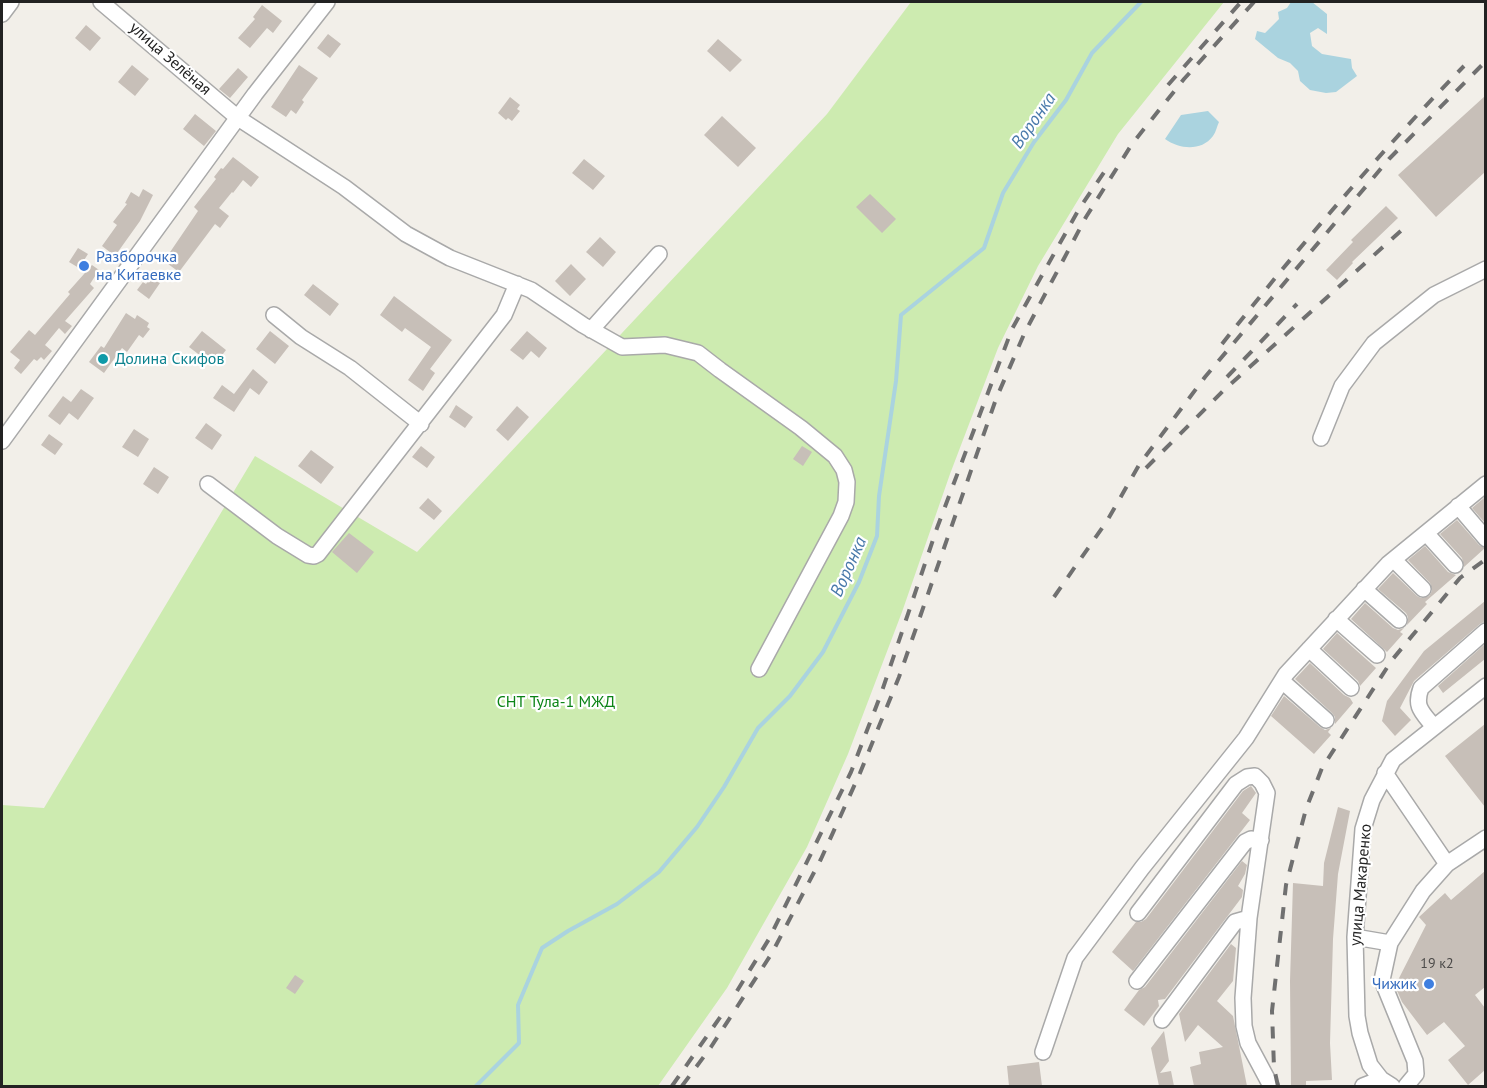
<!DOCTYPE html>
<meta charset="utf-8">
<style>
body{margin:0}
#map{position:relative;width:1487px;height:1088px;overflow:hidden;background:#f2efe9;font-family:"PT Sans",sans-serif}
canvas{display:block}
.frame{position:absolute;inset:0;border:3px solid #222;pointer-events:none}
</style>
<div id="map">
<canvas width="1487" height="1088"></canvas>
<div class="frame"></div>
</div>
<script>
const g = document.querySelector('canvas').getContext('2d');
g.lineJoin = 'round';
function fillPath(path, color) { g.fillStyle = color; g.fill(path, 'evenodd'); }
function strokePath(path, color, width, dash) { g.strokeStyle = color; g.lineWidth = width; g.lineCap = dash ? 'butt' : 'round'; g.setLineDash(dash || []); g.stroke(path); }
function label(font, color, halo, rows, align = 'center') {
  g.font = font + ' "PT Sans",sans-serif'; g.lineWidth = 4.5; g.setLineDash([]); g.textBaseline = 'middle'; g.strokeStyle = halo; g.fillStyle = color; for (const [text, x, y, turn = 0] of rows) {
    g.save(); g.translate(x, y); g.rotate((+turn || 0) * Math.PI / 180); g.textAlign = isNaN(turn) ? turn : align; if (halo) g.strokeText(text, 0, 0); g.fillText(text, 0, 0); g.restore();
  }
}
fillPath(new Path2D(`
 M 911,2 L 1224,2 L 1118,134 L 1038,266 L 998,348 L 950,474 L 902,612 L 848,754 L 807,847 L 727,988 L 658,1086 L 2,1086 L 2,805 L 44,808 L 255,456 L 417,552 L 827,114 Z`), '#cdebb0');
fillPath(new Path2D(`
 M 1291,2 L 1312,2 L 1327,14 L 1327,34 L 1318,28 L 1310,33 L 1312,46 L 1322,54 L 1351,59 L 1352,68 L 1357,76 L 1336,92 L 1326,93 L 1310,90 L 1300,81 L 1298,71 L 1290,63 L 1278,58 L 1255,39 L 1257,31 L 1265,33 L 1279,19 L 1278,12 L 1287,8 Z
 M 1208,111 L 1219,122 C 1217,126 1216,132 1213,136 C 1201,152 1179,149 1165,139 L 1181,115 Z`), '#aad3df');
strokePath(new Path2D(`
 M 476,1086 L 519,1043 L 518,1005 L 542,948 L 568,931 L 617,904 L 659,872 L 697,827 L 724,787 L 758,728 L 790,696 L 823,652 L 859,582 L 877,536 L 879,496 L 896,381 L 901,315 L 984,248 L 1003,193 L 1034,142 L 1066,100 L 1092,53 L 1141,2`), '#aad3df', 4);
fillPath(new Path2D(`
 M 262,5 L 282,21 L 273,33 L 267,28 L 250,48 L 238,38 L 255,19 L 253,17 Z
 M 86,25 L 101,38 L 90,51 L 75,38 Z
 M 328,34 L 341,44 L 330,58 L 317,48 Z
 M 718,39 L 742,60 L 730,72 L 707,51 Z
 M 132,65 L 149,79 L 135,96 L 118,82 Z
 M 299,65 L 318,78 L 302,100 L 304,102 L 296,114 L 291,110 L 286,117 L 271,107 Z
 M 238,68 L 248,77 L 230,98 L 219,89 Z
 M 1485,96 L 1485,172 L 1436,217 L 1398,175 Z
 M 510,97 L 520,105 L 517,109 L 520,111 L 512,121 L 508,118 L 506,120 L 498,113 Z
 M 195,114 L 216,131 L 204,146 L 183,129 Z
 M 722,116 L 756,148 L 738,167 L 704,135 Z
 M 233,157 L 259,177 L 251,187 L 243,180 L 233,193 L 232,192 L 219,208 L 229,216 L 220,228 L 215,224 L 179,272 L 164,261 L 198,211 L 194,207 L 216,179 L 214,177 L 221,168 L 223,169 Z
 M 584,159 L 605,176 L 593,190 L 572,173 Z
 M 143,189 L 153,195 L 140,221 L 115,256 L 102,246 L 117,225 L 113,222 L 127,204 L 125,203 L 131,192 L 139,197 Z
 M 870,194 L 896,219 L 882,233 L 856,207 Z
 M 1386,206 L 1398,218 L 1352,262 L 1353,263 L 1337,280 L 1326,270 L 1353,242 L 1351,240 Z
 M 600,237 L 616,252 L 603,267 L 586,252 Z
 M 78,248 L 88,254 L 79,268 L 69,262 Z
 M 571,264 L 586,279 L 570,296 L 555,281 Z
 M 92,265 L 99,270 L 90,284 L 94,288 L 65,321 L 72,326 L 65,334 L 59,328 L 45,345 L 52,351 L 44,360 L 41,357 L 37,361 L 34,359 L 21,374 L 14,368 L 20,360 L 10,352 L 29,330 L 35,335 L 70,294 L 68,292 Z
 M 151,277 L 160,283 L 149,299 L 137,290 L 143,282 L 146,284 Z
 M 313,284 L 339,304 L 330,316 L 304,295 Z
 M 394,296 L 452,340 L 430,369 L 435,373 L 423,391 L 408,380 L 431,347 L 405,328 L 402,332 L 380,315 Z
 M 126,313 L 135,319 L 137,315 L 149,323 L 147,327 L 150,329 L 143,338 L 139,335 L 127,352 L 122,348 L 104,373 L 89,362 L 101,346 L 104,348 Z
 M 202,331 L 226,350 L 214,366 L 189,347 Z
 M 270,331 L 289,346 L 275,364 L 256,349 Z
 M 527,331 L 547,348 L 539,358 L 531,351 L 523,360 L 510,350 Z
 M 253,369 L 268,382 L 259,395 L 250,388 L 234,412 L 213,398 L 222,385 L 234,394 Z
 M 81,389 L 94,398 L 78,420 L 69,413 L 60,425 L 48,416 L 63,396 L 71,402 Z
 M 456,405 L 473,417 L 465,428 L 449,417 Z
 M 517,406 L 529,417 L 508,441 L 496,430 Z
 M 206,423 L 222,435 L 212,450 L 195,438 Z
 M 134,429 L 149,439 L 138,457 L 122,447 Z
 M 49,434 L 63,444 L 55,455 L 41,445 Z
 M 421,446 L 435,457 L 427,468 L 412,457 Z
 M 802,446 L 812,452 L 803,466 L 793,459 Z
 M 311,450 L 334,467 L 321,484 L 298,466 Z
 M 154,467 L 169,477 L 158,494 L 143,484 Z
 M 1485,497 L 1485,523 L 1472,508 Z
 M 428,498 L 442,511 L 434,520 L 419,508 Z
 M 1457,520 L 1479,545 L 1485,548 L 1464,567 L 1462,558 L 1440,534 Z
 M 349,533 L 374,552 L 357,573 L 332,552 Z
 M 1425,546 L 1448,572 L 1456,575 L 1425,602 L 1427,604 L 1407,625 L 1408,617 L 1406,613 L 1378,589 L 1393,573 L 1417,596 L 1421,598 L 1429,596 L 1432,591 L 1430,583 L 1408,560 Z
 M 1485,601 L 1485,621 L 1480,624 L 1414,681 L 1400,708 L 1411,720 L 1395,736 L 1382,721 L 1387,701 L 1424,651 Z
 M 1365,603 L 1393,628 L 1398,630 L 1404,628 L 1400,632 L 1403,634 L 1387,652 L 1351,619 Z
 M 1337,633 L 1376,668 L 1360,686 L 1358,681 L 1323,649 Z
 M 1485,644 L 1485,659 L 1443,693 L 1438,686 Z
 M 1310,663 L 1344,695 L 1350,698 L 1353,703 L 1335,724 L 1335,717 L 1332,713 L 1295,679 Z
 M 1284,696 L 1320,727 L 1325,730 L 1331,728 L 1328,732 L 1331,735 L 1314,754 L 1271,716 Z
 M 1485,724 L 1485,807 L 1445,756 Z
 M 1251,786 L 1256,793 L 1242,813 L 1250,820 L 1133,971 L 1112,952 L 1136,922 L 1141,922 L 1146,919 L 1243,791 Z
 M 1338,807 L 1350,811 L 1338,874 L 1333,939 L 1330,1043 L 1332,1080 L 1306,1081 L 1306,1086 L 1291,1086 L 1290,981 L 1293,883 L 1323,886 L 1324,863 Z
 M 1242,861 L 1247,865 L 1245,874 L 1238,886 L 1243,890 L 1242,897 L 1165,999 L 1158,1000 L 1159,1006 L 1144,1026 L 1124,1010 L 1139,990 L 1145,987 Z
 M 1485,871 L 1485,987 L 1475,995 L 1485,1008 L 1485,1070 L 1468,1085 L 1448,1060 L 1465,1046 L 1444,1022 L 1427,1035 L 1402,1002 L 1395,986 L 1426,925 L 1419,917 L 1445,893 L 1451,900 Z
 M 1231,944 L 1236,948 L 1233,981 L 1217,1001 L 1233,1016 L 1247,1086 L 1194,1086 L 1190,1067 L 1201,1064 L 1199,1052 L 1223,1047 L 1198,1025 L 1185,1042 L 1179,1014 Z
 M 295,975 L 304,981 L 295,994 L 286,988 Z
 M 1164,1031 L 1169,1061 L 1160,1073 L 1171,1071 L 1174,1086 L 1159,1086 L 1151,1048 Z
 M 1039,1062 L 1042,1086 L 1009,1086 L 1007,1066 Z`), '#c7bfb8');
const minor = new Path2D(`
 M 101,2 L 238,118 L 344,187 L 406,234 L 450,258 L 531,290 L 583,325 L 622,347 L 665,345 L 698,353 L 720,370 L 801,428 L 835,456 L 844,470 L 847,482 L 846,502 L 841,516 L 759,669
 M 2,14 L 11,2
 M 274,315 L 301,337 L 350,368 L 421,424
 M 591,330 L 659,254
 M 1321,438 L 1342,386 L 1374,343 L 1434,295 L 1486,269
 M 2,441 L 255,94 L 327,2
 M 208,484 L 277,536 L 308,555 L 314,556 L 318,554 L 504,315 L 517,284
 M 1458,506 L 1486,539
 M 1426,533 L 1455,565
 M 1394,560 L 1423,589
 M 1364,589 L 1399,620
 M 1336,619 L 1377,655
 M 1309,649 L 1351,688
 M 1282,681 L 1326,720
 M 1434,727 C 1422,712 1414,707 1421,688 L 1486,631
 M 1385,773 L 1447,864 L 1423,891 L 1390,943 L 1382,980 L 1415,1061 L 1416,1074 L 1406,1086
 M 1447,864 L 1486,838
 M 1138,913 L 1236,784 L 1247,777 L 1255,776 L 1262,783 L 1267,793 L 1249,918 L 1243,998 L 1244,1026 L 1248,1043 L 1271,1086
 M 1355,937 L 1390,943
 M 1137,981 L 1245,842 L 1251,839 L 1261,840
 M 1162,1020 L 1235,922 L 1249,918
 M 1043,1052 L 1075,958 L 1142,868 L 1246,738 L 1286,674 L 1388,564 L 1486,484
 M 1363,1086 L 1381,1079
 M 1392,1086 L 1381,1079 L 1370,1065 L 1360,1033 L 1357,1016 L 1355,937 L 1363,829 L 1372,800 L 1393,760 L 1486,686`);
strokePath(minor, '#a9a9a9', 18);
strokePath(minor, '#fff', 15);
strokePath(new Path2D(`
 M 1168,85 L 1241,2
 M 1222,344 C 1298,248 1378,154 1464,66
 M 1227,377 L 1297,304
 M 1146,468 L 1223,391 L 1403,229
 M 1054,597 L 1107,521 L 1139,465 L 1205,377 L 1389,159 L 1486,61
 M 737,991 L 769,939 L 851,772 L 881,694 L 937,528 L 1012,329 L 1079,209 L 1109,165
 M 672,1086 L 721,1016
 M 682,1086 L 711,1047 L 772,953 L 821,859 L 860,773 L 899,677 L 996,399 L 1025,332 L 1086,217 L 1132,144 L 1184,79 L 1254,2
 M 1278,1086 L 1274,1068 L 1272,1011 L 1286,885 L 1306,809 L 1322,768 L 1392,660 L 1460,578 L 1486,559`), '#707070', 4, [12, 12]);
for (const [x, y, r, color] of [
 [84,266,6,"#3f7fe0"],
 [103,359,6,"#0f9aa8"],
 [1429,984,6,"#3f7fe0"]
]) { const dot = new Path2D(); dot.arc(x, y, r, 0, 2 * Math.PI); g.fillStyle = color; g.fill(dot); strokePath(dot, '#fff', 2); }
label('14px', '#4b4948', null, [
 ["19 к2",1437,964]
]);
label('16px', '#222', '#fff', [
 ["улица Зелёная",170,59,41],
 ["улица Макаренко",1361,885,-85]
]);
label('16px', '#366cbe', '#fff', [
 ["Разборочка",96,257],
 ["на Китаевке",96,275],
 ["Чижик",1417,984,"right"]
], 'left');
label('16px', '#0d838f', '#fff', [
 ["Долина Скифов",115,359]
], 'left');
label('16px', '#0c8416', '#fff', [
 ["СНТ Тула-1 МЖД",556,702]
]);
label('italic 18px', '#4a7aab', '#fff', [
 ["Воронка",1034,121,-55],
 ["Воронка",849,567,-66]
]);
</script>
